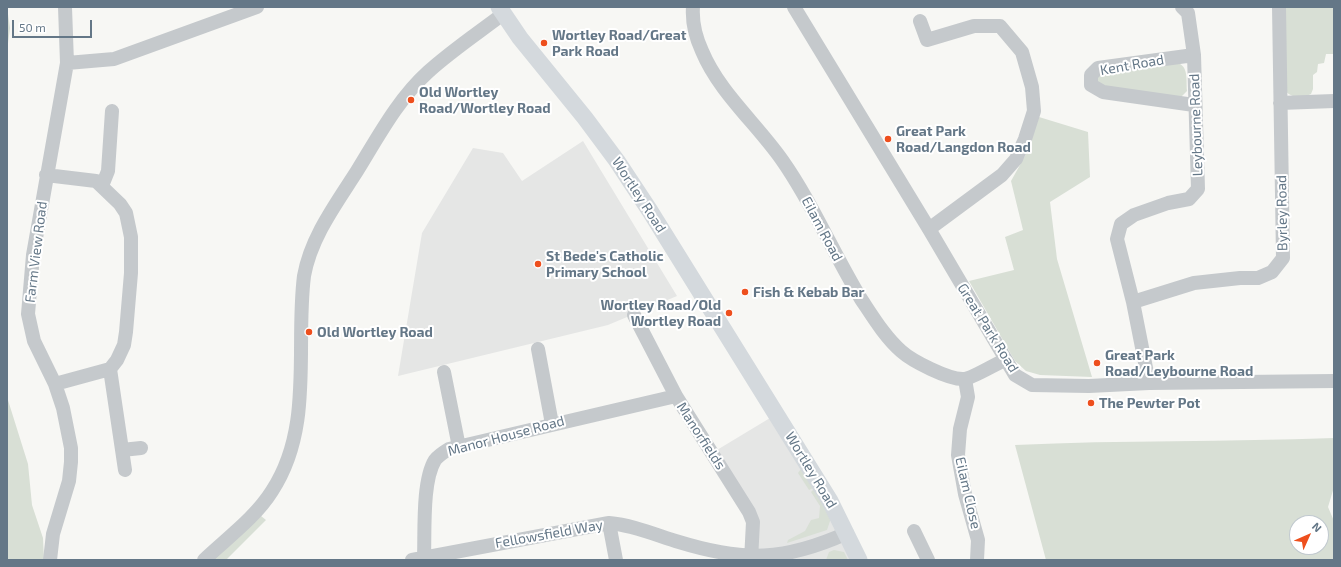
<!DOCTYPE html>
<style>
body{margin:0}
#map{position:relative;width:1341px;height:567px;overflow:hidden;background:#f7f7f4;font-family:"Exo 2",sans-serif}
canvas{display:block}
.frame{position:absolute;inset:0;border:8px solid #647787;pointer-events:none}
.north{position:absolute;left:1289px;top:515px;width:40px;height:40px;box-sizing:border-box;background:#fff;border:1px solid #c1c9cf;border-radius:50%;rotate:45deg;font-size:11px;font-weight:700;line-height:16px;text-align:center;color:#647787}
.north::after{content:'';display:block;margin:auto;width:14px;height:18px;background:#ee4f1d;clip-path:polygon(50% 0,100% 100%,50% 72%,0 100%)}
.scale{position:absolute;left:12px;top:20px;width:80px;height:18px;box-sizing:border-box;border:2px solid #647787;border-top:0;padding-left:5px;font-size:12px;line-height:14px;white-space:nowrap;color:#647787;-webkit-text-stroke:3px #fff;paint-order:stroke}
</style>
<div id="map">
<canvas width="1341" height="567"></canvas>
<div class="frame"></div>
<div class="north">N</div>
<div class="scale">50 m</div>
</div>
<script>
const g = document.querySelector('canvas').getContext('2d');
g.lineJoin = 'round';
function fillPath(path, color) { g.fillStyle = color; g.fill(path, 'evenodd'); }
function strokePath(path, color, width, dash) { g.strokeStyle = color; g.lineWidth = width; g.lineCap = dash ? 'butt' : 'round'; g.setLineDash(dash || []); g.stroke(path); }
function label(font, color, halo, rows, align = 'center') {
  g.font = font + ' "Exo 2",sans-serif'; g.lineWidth = 4; g.setLineDash([]); g.textBaseline = 'middle'; g.strokeStyle = halo; g.fillStyle = color; for (const [text, x, y, turn = 0] of rows) {
    g.save(); g.translate(x, y); g.rotate((+turn || 0) * Math.PI / 180); g.textAlign = isNaN(turn) ? turn : align; if (halo) g.strokeText(text, 0, 0); g.fillText(text, 0, 0); g.restore();
  }
}
fillPath(new Path2D(`
 M 583,141 L 677,296 L 608,325 L 398,376 L 422,233 L 473,148 L 503,153 L 522,181 Z
 M 770,418 L 859,560 L 751,560 L 753,522 L 712,453 Z`), '#e5e6e5');
fillPath(new Path2D(`
 M 7,7 L 10,28 L 7,51 Z
 M 1284,7 L 1334,7 L 1334,54 L 1326,54 L 1324,63 L 1318,64 L 1317,72 L 1313,75 L 1313,89 L 1311,94 C 1301,99 1290,98 1284,89 Z
 M 1176,62 C 1189,66 1186,79 1187,91 L 1180,98 L 1099,86 L 1095,78 L 1098,74 Z
 M 1039,117 L 1088,132 L 1090,177 L 1050,202 L 1057,259 L 1092,377 L 1040,375 L 1026,371 L 1015,361 L 969,281 L 1014,270 L 1005,237 L 1023,230 L 1011,181 L 1025,156 Z
 M 7,397 L 28,464 L 32,505 L 43,538 L 44,560 L 7,560 Z
 M 1334,438 L 1334,487 L 1328,507 L 1334,521 L 1334,560 L 1046,560 L 1015,445 C 1122,440 1228,442 1334,438 ZM 1297,523 L 1321,523 L 1321,547 L 1297,547 Z
 M 801,469 L 813,488 L 809,490 L 798,473 Z
 M 814,489 L 831,518 L 827,530 L 787,543 L 788,540 L 805,531 L 811,520 L 819,518 L 820,506 L 811,492 Z
 M 261,516 L 266,520 L 226,560 L 213,560 Z
 M 834,550 L 844,552 L 848,560 L 826,560 L 829,552 Z`), '#d8dfd5');
strokePath(new Path2D(`
 M 693,7 C 692,21 696,38 702,51 C 719,92 756,123 782,160 C 813,204 833,253 861,299 C 873,317 885,337 901,351 C 912,361 949,380 964,379 C 971,379 997,363 1005,360
 M 794,7 L 929,229 L 1015,375 L 1032,385 L 1089,386 L 1149,383 L 1334,381
 M 920,21 L 927,40 L 974,26 L 1000,26 L 1022,52 L 1032,87 L 1034,111 L 1025,139 L 1016,159 L 1002,175 L 929,229
 M 1194,55 L 1098,68 L 1091,75 L 1091,85 L 1103,92 L 1194,105
 M 67,63 L 114,59 L 257,7
 M 1280,103 L 1334,101
 M 46,175 L 96,181 L 120,204 L 126,213 L 131,237 L 131,273 L 126,332 L 124,345 L 117,360 L 110,369 L 55,384
 M 102,186 L 108,171 L 112,111
 M 1133,302 L 1194,283 L 1240,278 L 1258,278 L 1272,272 L 1283,258 L 1279,7
 M 634,315 L 676,396 L 749,512 L 753,522 L 751,560
 M 538,349 L 552,424
 M 110,369 L 125,470
 M 444,372 L 459,447
 M 965,379 L 968,397 L 960,429 L 958,455 L 965,494 L 978,540 L 977,560
 M 1149,383 L 1133,302 L 1117,239 L 1121,224 L 1134,215 L 1168,203 L 1189,199 L 1198,189 L 1194,55 L 1188,13 L 1182,7
 M 122,450 L 141,448
 M 609,523 L 616,560
 M 914,531 L 928,560
 M 424,557 C 425,532 422,481 435,460 C 439,455 444,452 449,449 L 676,396
 M 50,560 L 53,534 L 69,481 L 71,462 L 71,448 L 63,408 L 55,384 L 34,341 L 28,314 L 33,255 L 67,63 L 65,7
 M 204,560 C 227,538 255,518 272,491 C 314,427 295,347 304,276 C 311,237 336,204 357,171 C 378,137 398,99 428,72 C 451,51 478,33 503,14
 M 412,560 L 609,523 C 633,525 656,535 679,542 C 744,562 785,561 847,533`), '#c5c9cc', 14);
strokePath(new Path2D(`
 M 499,7 L 520,38 L 585,118 L 617,161 L 650,211 L 830,501 L 859,560`), '#d4d9dd', 17);
for (const [x, y, r, color] of [
 [544,43,4,"#ee4f1d"],
 [411,100,4,"#ee4f1d"],
 [888,139,4,"#ee4f1d"],
 [538,264,4,"#ee4f1d"],
 [745,292,4,"#ee4f1d"],
 [729,313,4,"#ee4f1d"],
 [309,332,4,"#ee4f1d"],
 [1097,363,4,"#ee4f1d"],
 [1091,403,4,"#ee4f1d"]
]) { const dot = new Path2D(); dot.arc(x, y, r, 0, 2 * Math.PI); g.fillStyle = color; g.fill(dot); strokePath(dot, '#fff', 1.5); }
label('bold 14px', '#647787', '#fff', [
 ["Wortley Road/Great",552,35],
 ["Park Road",552,51],
 ["Old Wortley",419,92],
 ["Road/Wortley Road",419,108],
 ["Great Park",896,131],
 ["Road/Langdon Road",896,147],
 ["St Bede's Catholic",546,256],
 ["Primary School",546,272],
 ["Fish & Kebab Bar",753,292],
 ["Wortley Road/Old",721,305,"right"],
 ["Wortley Road",721,321,"right"],
 ["Old Wortley Road",317,332],
 ["Great Park",1105,355],
 ["Road/Leybourne Road",1105,371],
 ["The Pewter Pot",1099,403]
], 'left');
label('14px', '#647787', '#fff', [
 ["Kent Road",1132,65,-10],
 ["Leybourne Road",1196,125,-92],
 ["Wortley Road",639,195,57],
 ["Byrley Road",1282,213,-91],
 ["Eilam Road",822,229,62],
 ["Farm View Road",36,252,-83],
 ["Great Park Road",988,328,58],
 ["Manor House Road",506,436,-15],
 ["Manorfields",701,436,57],
 ["Wortley Road",811,470,59],
 ["Eilam Close",968,493,77],
 ["Fellowsfield Way",549,534,-10]
]);
</script>
